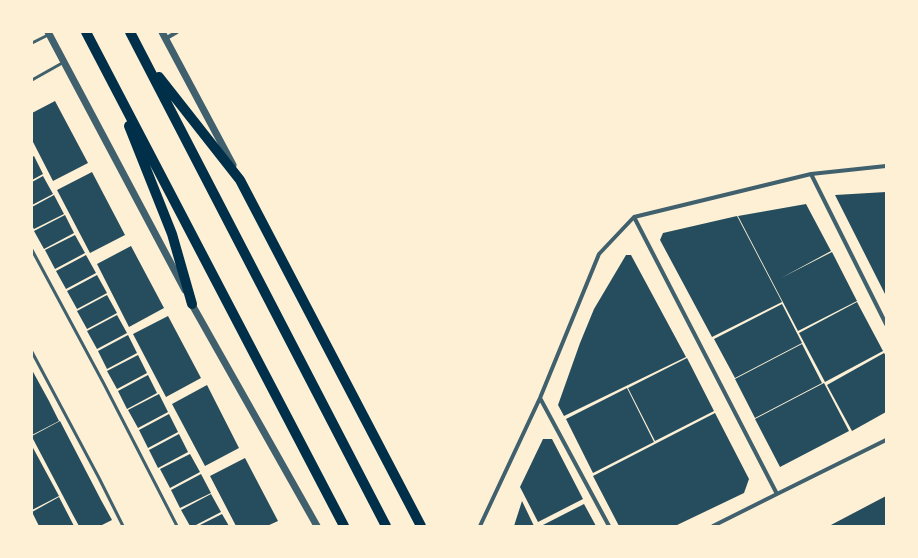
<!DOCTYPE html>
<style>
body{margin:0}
#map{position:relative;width:918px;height:558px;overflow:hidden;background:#fdf0d5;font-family:"Work Sans",sans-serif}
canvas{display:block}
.frame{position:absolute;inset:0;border:33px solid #fdf0d5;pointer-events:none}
</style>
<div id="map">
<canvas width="918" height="558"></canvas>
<div class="frame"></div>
</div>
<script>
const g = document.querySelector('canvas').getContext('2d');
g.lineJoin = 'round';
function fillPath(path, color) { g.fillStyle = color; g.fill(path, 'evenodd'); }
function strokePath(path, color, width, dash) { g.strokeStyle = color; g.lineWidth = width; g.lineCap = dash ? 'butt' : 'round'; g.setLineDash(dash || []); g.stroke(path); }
fillPath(new Path2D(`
 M 55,101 L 88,163 L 53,181 L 32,140 L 32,113 Z
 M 34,156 L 43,174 L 32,180 L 32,157 Z
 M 92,172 L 125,235 L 90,253 L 57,190 Z
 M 43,176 L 53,194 L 32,205 L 32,182 Z
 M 886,192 L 886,296 L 835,195 Z
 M 54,195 L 64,214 L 34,229 L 32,226 L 32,207 Z
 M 806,204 L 831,251 L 781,278 L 832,252 L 857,301 L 798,331 L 738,216 Z
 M 65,215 L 74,233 L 44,249 L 34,231 Z
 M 737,216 L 782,302 L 712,337 L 660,240 L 663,233 Z
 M 75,235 L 85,253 L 55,269 L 45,250 Z
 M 131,246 L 164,308 L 129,327 L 97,264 Z
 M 86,255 L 96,273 L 66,289 L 56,271 Z
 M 626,255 L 631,255 L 686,357 L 564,416 L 558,405 L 580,343 L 594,309 Z
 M 97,275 L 107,293 L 77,309 L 67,291 Z
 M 107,295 L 117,313 L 87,329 L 77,311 Z
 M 857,302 L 883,351 L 825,382 L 799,333 Z
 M 782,304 L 802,343 L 735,378 L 714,339 Z
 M 117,315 L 127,333 L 97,349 L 87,331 Z
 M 168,316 L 201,378 L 166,397 L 133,334 Z
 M 128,335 L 137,353 L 107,369 L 98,351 Z
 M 802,344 L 822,383 L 755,418 L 735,379 Z
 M 884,353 L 886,356 L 886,412 L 852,431 L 827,385 Z
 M 138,355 L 147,373 L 117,389 L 107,371 Z
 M 687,358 L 714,411 L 655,441 L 628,388 Z
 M 32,370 L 49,401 L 32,410 Z
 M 148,375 L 157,393 L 127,409 L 118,391 Z
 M 824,383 L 849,431 L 780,467 L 755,419 Z
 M 207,385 L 239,448 L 205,466 L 172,404 Z
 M 627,388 L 654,442 L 593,473 L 566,419 Z
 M 159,394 L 168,412 L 138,428 L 128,410 Z
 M 49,401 L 59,421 L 32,435 L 32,410 Z
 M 715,413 L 749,479 L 744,493 L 675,526 L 619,526 L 593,476 Z
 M 169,414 L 178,432 L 148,448 L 139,430 Z
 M 60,421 L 101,500 L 73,515 L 32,437 L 32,436 Z
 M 179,434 L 188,452 L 158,468 L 149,450 Z
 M 543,439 L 552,439 L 583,499 L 538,522 L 520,487 Z
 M 32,446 L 59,496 L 32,510 Z
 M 190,454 L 200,472 L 170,488 L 160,469 Z
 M 245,458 L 278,521 L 267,526 L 236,526 L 210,476 Z
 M 201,474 L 211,493 L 180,508 L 171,490 Z
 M 211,494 L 221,512 L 194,526 L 190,526 L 181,510 Z
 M 886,496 L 886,526 L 829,526 Z
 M 59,497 L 74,526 L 39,526 L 32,512 Z
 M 101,500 L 112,520 L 100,526 L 79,526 L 73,515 Z
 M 522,501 L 534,526 L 514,526 Z
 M 584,504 L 596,526 L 541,526 Z
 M 222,514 L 229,526 L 198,526 Z`), '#264d5e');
strokePath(new Path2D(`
 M 32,43 L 48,35
 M 32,80 L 64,62
 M 32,250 L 104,384 L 177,526
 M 32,352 L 99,478 L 123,526`), '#3f606c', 3);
strokePath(new Path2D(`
 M 165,39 L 177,32
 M 811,174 L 886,324
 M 634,217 L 777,494
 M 540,398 L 609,526
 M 480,526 L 540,398 L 599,254 L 634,217 L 811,174 L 886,166
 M 713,526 L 777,494 L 886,440`), '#3f606c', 4);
strokePath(new Path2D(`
 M 48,32 L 185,290
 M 162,32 L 233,165
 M 190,301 L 317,526`), '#3f606c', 7);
strokePath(new Path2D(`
 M 86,32 L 344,526
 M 130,32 L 386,526
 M 159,77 L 240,180 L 421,526
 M 129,126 L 172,234 L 192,304`), '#003049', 10);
</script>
